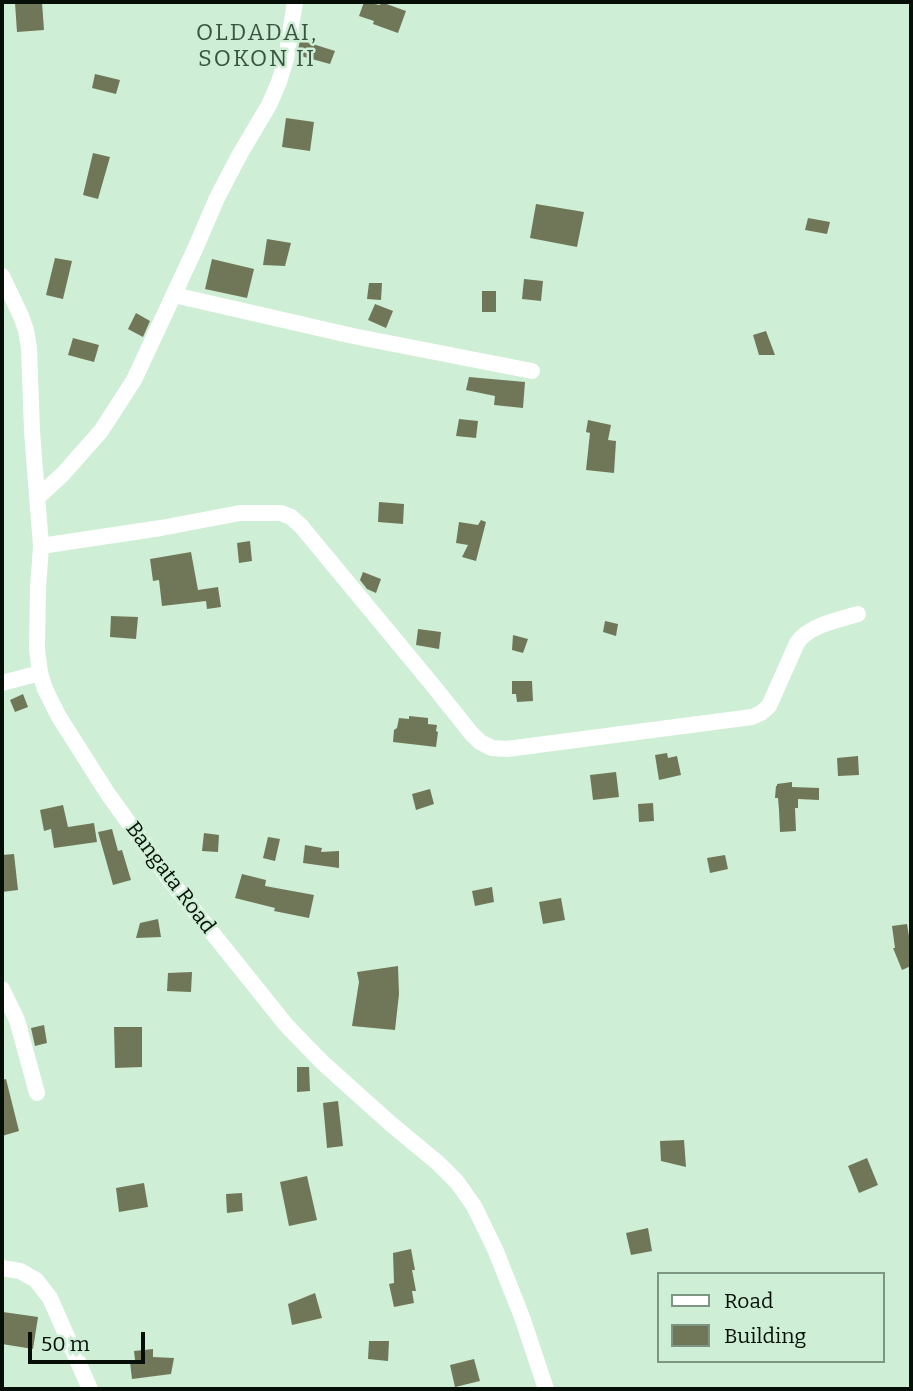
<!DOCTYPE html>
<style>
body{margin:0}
#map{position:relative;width:913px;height:1391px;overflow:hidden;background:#ceeed5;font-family:Bitter,serif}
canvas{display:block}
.frame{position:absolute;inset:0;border:4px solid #050f08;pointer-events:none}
.legend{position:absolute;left:657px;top:1272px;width:228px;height:91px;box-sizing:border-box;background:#ceeed5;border:2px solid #7e9583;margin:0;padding:9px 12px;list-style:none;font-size:21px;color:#050f08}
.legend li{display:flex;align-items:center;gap:14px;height:35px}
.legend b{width:35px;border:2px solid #7e9583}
.scale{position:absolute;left:28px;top:1332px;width:117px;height:32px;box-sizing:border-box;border:4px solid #050f08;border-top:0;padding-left:9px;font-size:21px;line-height:24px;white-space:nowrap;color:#050f08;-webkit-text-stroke:5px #ceeed5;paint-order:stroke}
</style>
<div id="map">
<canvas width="913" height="1391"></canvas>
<div class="frame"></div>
<ul class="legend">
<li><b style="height:9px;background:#fff"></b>Road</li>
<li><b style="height:19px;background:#707758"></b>Building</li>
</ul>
<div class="scale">50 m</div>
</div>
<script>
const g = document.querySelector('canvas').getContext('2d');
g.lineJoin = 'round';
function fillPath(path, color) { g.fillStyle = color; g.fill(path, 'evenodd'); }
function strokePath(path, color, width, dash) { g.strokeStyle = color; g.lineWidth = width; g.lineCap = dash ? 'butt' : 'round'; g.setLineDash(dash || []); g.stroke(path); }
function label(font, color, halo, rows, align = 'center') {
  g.font = font + ' Bitter,serif'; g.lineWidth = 5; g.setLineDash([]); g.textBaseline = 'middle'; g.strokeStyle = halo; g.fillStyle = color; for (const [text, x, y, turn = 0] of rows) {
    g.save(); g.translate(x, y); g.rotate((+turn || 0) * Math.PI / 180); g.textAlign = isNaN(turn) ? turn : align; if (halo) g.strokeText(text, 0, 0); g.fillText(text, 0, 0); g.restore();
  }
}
fillPath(new Path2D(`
 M 42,2 L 44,30 L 17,32 L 15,3 Z
 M 364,2 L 380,5 L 381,2 L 406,11 L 398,33 L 373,24 L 374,21 L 359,16 Z
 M 300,40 L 335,51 L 330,64 L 297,55 Z
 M 95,74 L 120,80 L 116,94 L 92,88 Z
 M 286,118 L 314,122 L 310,151 L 282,147 Z
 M 93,153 L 110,157 L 98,199 L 83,195 Z
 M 536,204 L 584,212 L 577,247 L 530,238 Z
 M 808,218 L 830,222 L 827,234 L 805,230 Z
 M 267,239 L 291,243 L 285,266 L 263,265 Z
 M 55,258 L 72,261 L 63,299 L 46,295 Z
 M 212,259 L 254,269 L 247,298 L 205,289 Z
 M 524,279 L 543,281 L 541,301 L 522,299 Z
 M 369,283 L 382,283 L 381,300 L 367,299 Z
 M 482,291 L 496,291 L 496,312 L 482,312 Z
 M 375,304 L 393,311 L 386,328 L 368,320 Z
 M 136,313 L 150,321 L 143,337 L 128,329 Z
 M 766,331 L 775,355 L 759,355 L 753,335 Z
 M 73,338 L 99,345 L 94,362 L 68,355 Z
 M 469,377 L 525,382 L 523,408 L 494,405 L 495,396 L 466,390 Z
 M 459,419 L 478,421 L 476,438 L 456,436 Z
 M 588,420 L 611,425 L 608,440 L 616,441 L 614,473 L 586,470 L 590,433 L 586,432 Z
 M 379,502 L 404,504 L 403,524 L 378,522 Z
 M 481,520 L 486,522 L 476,561 L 462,557 L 468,545 L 456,543 L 459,522 L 478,525 Z
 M 250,541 L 252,561 L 239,563 L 237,543 Z
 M 191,552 L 198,590 L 218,587 L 221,607 L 207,609 L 206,601 L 162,606 L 159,580 L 153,581 L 150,559 Z
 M 363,572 L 381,579 L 376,593 L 367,589 L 360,580 Z
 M 111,616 L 138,617 L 136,639 L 110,637 Z
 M 605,621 L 618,624 L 616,636 L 603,632 Z
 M 418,629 L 441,632 L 439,649 L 416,645 Z
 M 513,635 L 528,639 L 523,653 L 512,650 Z
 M 512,681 L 532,681 L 533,701 L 517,702 L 516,694 L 512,694 Z
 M 23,694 L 28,707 L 15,712 L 10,700 Z
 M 409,716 L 428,718 L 428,724 L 437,725 L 436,731 L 438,732 L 436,747 L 393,742 L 394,730 L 397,728 L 399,718 L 409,719 Z
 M 667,753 L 668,758 L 677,756 L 681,775 L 659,780 L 655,755 Z
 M 858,756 L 859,775 L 838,776 L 837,758 Z
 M 616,772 L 619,797 L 593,800 L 590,775 Z
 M 792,782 L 792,787 L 819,788 L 819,800 L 798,799 L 798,808 L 795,808 L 796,831 L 780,832 L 779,810 L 778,798 L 775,798 L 776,786 L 777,786 L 777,784 Z
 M 430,789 L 434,804 L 416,810 L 412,794 Z
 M 653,803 L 654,821 L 639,822 L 638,804 Z
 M 63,805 L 68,827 L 94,823 L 97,842 L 54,848 L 51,829 L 44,831 L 40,810 Z
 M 112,829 L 118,851 L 122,850 L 131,880 L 113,885 L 98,832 Z
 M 204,833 L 219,835 L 218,852 L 202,851 Z
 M 268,837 L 280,839 L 275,861 L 263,858 Z
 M 305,845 L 322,848 L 321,852 L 339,851 L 339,868 L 303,863 Z
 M 14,854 L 18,890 L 2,892 L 2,855 Z
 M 725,855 L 728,869 L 710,873 L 707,858 Z
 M 242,874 L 266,880 L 265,886 L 314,895 L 309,918 L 274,911 L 275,908 L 235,898 Z
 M 492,887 L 494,902 L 475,906 L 472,891 Z
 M 561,898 L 565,920 L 543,924 L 539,902 Z
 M 158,919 L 161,937 L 136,938 L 140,923 Z
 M 907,924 L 911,948 L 911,966 L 902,970 L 893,948 L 895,948 L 892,926 Z
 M 398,966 L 399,994 L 395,1030 L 352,1026 L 359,982 L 357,972 Z
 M 192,972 L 191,992 L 167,991 L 168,973 Z
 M 44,1025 L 47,1043 L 35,1046 L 31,1028 Z
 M 114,1027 L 142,1027 L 142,1067 L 115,1068 Z
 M 297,1067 L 309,1067 L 310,1091 L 297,1092 Z
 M 6,1079 L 19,1131 L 2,1136 L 2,1080 Z
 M 338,1101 L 343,1146 L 327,1148 L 323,1103 Z
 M 684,1140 L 686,1167 L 661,1161 L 660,1141 Z
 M 867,1158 L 878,1185 L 859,1193 L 848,1166 Z
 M 307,1176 L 317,1220 L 289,1226 L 280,1182 Z
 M 144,1183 L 148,1207 L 119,1212 L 116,1188 Z
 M 242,1193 L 243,1211 L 227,1213 L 226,1194 Z
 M 648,1228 L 652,1251 L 631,1255 L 626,1233 Z
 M 411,1249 L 415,1270 L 412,1270 L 416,1291 L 412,1291 L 414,1303 L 394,1307 L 389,1284 L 394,1283 L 393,1253 Z
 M 315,1293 L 322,1318 L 292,1325 L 288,1304 Z
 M 3,1312 L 38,1317 L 33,1349 L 2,1344 Z
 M 369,1341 L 389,1341 L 388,1361 L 368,1359 Z
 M 153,1349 L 153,1357 L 174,1358 L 171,1374 L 132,1379 L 130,1362 L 135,1360 L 134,1351 Z
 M 474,1359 L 480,1381 L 455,1387 L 450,1365 Z`), '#707758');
strokePath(new Path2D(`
 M 2,276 L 21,316 L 26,330 L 29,348 L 32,431 L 41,546 L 38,588 L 37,649 L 40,673 L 45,689 L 59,717 L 108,794 L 169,879 L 287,1026 L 323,1063 L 391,1124 L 438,1163 L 457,1182 L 474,1206 L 495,1249 L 522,1317 L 546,1389
 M 174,295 L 353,336 L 532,371
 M 38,497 L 63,474 L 101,431 L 134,380 L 195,249 L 217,198 L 240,154 L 269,105 L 279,82 L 286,59 L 295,2
 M 41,546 L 161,528 L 240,513 L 281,513 L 291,517 L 301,526 L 431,683 L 471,733 L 480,742 L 492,748 L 507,749 L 752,717 L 761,713 L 769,706 L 797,643 C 809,625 838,620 858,614
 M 2,683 L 40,673
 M 2,989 L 17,1020 L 37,1093
 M 2,1268 L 20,1271 L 36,1280 L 50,1298 L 90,1389`), '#fff', 16);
label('21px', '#050f08', '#ceeed5', [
 ["Bangata Road",170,878,53]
]);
g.letterSpacing = '2px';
label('23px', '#395440', '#ceeed5', [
 ["OLDADAI,",257,34],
 ["SOKON II",257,60]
]);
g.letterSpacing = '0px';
</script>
